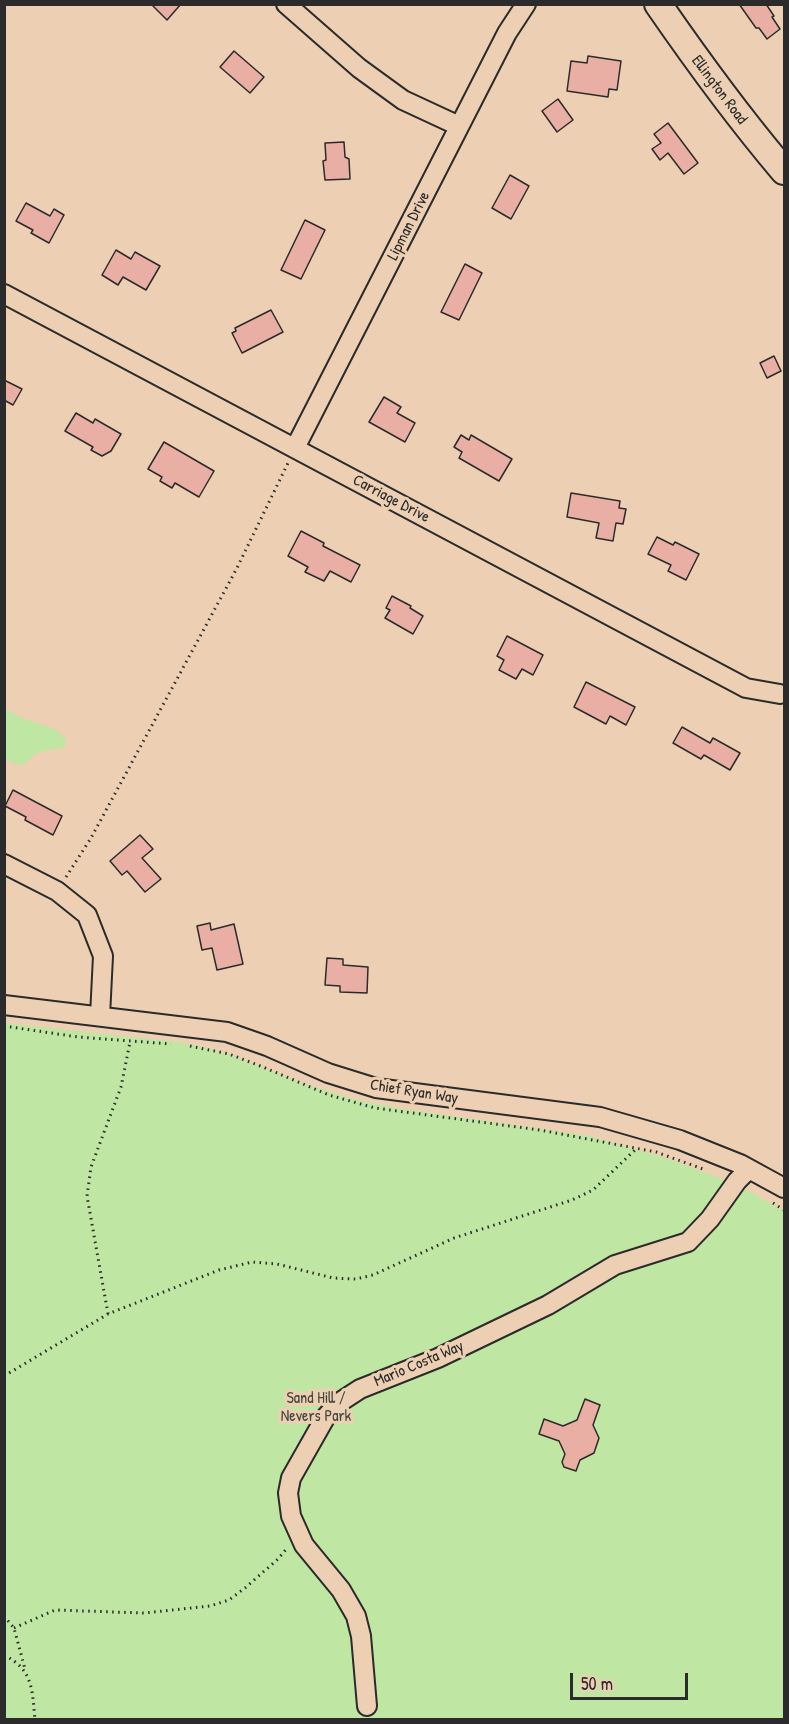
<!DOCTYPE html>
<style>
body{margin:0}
#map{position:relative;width:789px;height:1724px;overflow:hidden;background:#edd0b3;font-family:"Patrick Hand",sans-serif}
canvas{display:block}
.frame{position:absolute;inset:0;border:6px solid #2b2b2b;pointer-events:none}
.scale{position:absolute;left:570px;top:1673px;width:118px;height:27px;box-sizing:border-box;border:3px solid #2b2b2b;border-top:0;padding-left:8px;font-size:18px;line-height:21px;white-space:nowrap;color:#2b2b2b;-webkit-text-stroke:4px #edd0b3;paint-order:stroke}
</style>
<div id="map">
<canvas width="789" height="1724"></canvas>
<div class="frame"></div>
<div class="scale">50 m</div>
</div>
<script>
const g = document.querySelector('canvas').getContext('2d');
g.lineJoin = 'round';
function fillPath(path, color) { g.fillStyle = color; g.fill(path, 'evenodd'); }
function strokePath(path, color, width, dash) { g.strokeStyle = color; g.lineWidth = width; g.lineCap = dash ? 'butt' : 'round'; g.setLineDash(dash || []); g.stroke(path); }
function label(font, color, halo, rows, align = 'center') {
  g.font = font + ' "Patrick Hand",sans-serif'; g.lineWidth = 6; g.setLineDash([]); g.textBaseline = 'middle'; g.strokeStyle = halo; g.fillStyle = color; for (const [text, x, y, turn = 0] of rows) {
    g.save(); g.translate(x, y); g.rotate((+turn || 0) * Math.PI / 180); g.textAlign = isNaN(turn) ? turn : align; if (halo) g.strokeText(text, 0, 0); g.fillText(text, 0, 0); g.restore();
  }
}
fillPath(new Path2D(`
 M 5,709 L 22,718 L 57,730 L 65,738 L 66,746 C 58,751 49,748 40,752 C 33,754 29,761 23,765 L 14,764 L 5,758 Z
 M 5,1023 L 186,1043 L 232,1055 L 302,1083 L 361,1101 L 405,1109 L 589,1136 L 660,1156 L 722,1179 L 747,1190 L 784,1211 L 784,1719 L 5,1719 Z`), '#bfe6a2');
const building = new Path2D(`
 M 151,4 L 181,4 L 167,20 Z
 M 739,4 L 766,4 L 774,16 L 772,17 L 780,29 L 767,39 L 759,28 L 756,28 Z
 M 234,51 L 264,77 L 250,93 L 220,67 Z
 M 588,56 L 621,61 L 617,90 L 609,89 L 608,97 L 567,91 L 571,61 L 587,63 Z
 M 558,99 L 573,120 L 557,132 L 542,111 Z
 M 668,123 L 698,163 L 684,174 L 668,153 L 660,160 L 652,149 L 661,143 L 654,134 Z
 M 344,142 L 345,157 L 349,159 L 350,179 L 325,180 L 323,161 L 326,160 L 325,143 Z
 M 510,175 L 529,186 L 511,219 L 492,208 Z
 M 26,203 L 50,216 L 54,209 L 64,215 L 49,243 L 31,233 L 33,230 L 16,221 Z
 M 305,220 L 325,230 L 301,279 L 281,270 Z
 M 116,250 L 131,259 L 135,252 L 160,266 L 146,290 L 123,277 L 118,285 L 102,275 Z
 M 465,264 L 482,273 L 459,320 L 441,312 Z
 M 271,310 L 283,332 L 242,353 L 232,333 L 236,331 L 235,328 Z
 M 774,356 L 781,371 L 767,378 L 760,363 Z
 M 4,380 L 22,389 L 13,405 L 4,400 Z
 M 384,397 L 401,407 L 397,413 L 415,423 L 405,442 L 369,422 Z
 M 76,413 L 93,423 L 95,419 L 121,434 L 111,451 L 102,456 L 91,450 L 93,447 L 65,431 Z
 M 461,435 L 469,440 L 471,435 L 512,459 L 499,481 L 459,458 L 462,452 L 454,447 Z
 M 164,442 L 214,471 L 199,497 L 175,483 L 172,488 L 160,481 L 162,477 L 148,469 Z
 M 571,493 L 620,501 L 619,508 L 626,509 L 623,524 L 616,523 L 613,541 L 596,538 L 599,523 L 567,517 Z
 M 301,531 L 324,543 L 323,546 L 360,565 L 351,582 L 330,571 L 324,581 L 305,572 L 308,567 L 288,556 Z
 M 657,537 L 673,545 L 675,542 L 699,554 L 686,580 L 668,571 L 671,565 L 648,554 Z
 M 392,596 L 411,606 L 410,608 L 423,616 L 413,634 L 385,618 L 390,610 L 386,608 Z
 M 507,636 L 543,655 L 533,675 L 522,669 L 516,679 L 499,670 L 504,660 L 497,656 Z
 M 586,682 L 635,707 L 626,725 L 610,716 L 606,724 L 574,707 Z
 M 682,727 L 710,743 L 713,738 L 740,753 L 730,770 L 704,755 L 701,759 L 673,743 Z
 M 13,790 L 62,816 L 53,835 L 25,820 L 26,817 L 5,806 Z
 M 140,835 L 153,849 L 142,858 L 161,879 L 145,892 L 127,871 L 122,875 L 110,861 Z
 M 210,923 L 211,930 L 234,924 L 243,964 L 217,970 L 212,948 L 202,950 L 197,926 Z
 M 327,958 L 343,959 L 343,965 L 368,967 L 367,993 L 340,992 L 340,986 L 325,985 Z
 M 585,1399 L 600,1405 L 593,1425 L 599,1438 L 594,1453 L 580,1460 L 576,1471 L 564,1467 L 562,1462 L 565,1454 L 559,1441 L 539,1434 L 544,1419 L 563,1426 L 577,1420 Z`);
fillPath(building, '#e9afa4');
strokePath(building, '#2b2b2b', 1.5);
const street = new Path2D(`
 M 286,4 L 359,68 L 403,100 L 459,126
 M 4,294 L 746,688 L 780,694
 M 295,448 L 507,33 L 526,4
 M 4,864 L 57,891 L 87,915 L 103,956 L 100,1016
 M 4,1005 L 227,1032 L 267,1046 L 328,1073 L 376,1088 L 600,1117 L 680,1140 L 740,1164 L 784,1188
 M 367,1706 L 361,1636 L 356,1616 L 341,1590 L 304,1545 L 291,1516 L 288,1493 L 291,1478 L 325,1418 L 337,1404 L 360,1389 L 438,1358 L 548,1305 L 615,1265 L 688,1242 L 710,1219 L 737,1181 L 749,1169`);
const secondary = new Path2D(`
 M 658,4 C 698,62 739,118 784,171`);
strokePath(street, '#2b2b2b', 22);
strokePath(secondary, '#2b2b2b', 30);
strokePath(new Path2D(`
 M 66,877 L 91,838 L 237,568 L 288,463
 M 4,1026 L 78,1037 L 171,1044
 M 190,1046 L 229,1054 L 263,1067 L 329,1095 L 375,1108 L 540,1130 L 656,1152 L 703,1169
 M 773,1203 L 784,1210
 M 108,1314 L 87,1196 L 91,1167 L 121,1087 L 130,1042
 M 4,1376 L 108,1314 L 219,1270 L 252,1262 L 277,1264 L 333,1278 L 356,1279 L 373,1275 L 454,1238 L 572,1200 L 593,1190 L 637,1148
 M 4,1616 L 14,1628 L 25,1669
 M 14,1628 L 55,1610 L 144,1613 L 210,1606 L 229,1600 L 245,1588 L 278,1559 L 288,1547
 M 4,1655 C 34,1670 32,1691 35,1720`), '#2b2b2b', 3, [1.5, 4.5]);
strokePath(street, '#edd0b3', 18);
strokePath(secondary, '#edd0b3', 26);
label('16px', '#2b2b2b', '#edd0b3', [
 ["Ellington Road",719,90,53],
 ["Lipman Drive",409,226,-63],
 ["Carriage Drive",391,499,28],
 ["Chief Ryan Way",414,1092,9],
 ["Mario Costa Way",419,1364,-23]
]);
label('16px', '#41473d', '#edd0b3', [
 ["Sand Hill /",316,1399],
 ["Nevers Park",316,1417]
]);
</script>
